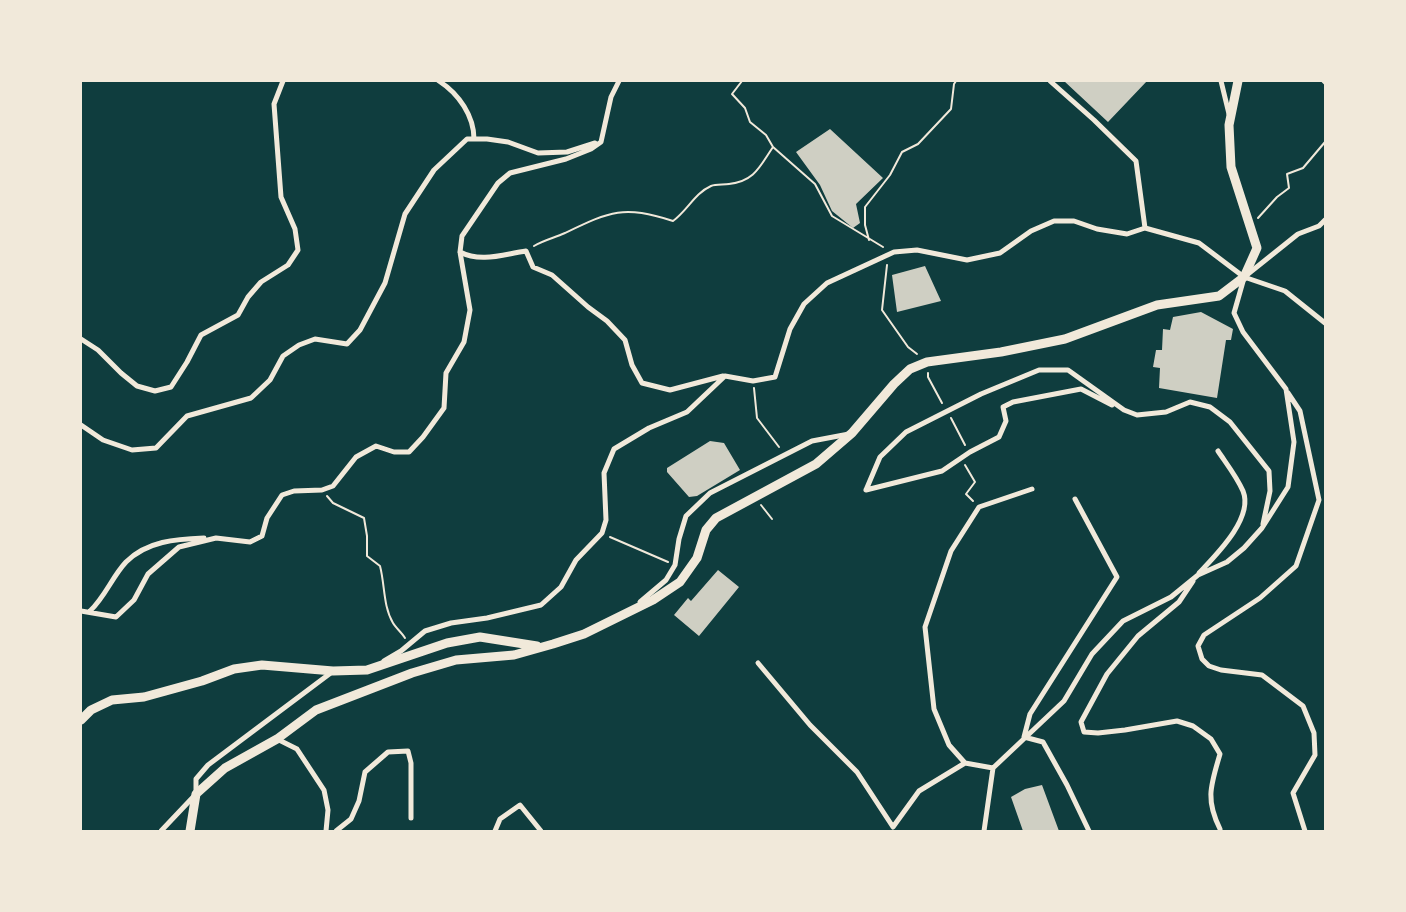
<!DOCTYPE html>
<style>
body{margin:0}
#map{position:relative;width:1406px;height:912px;overflow:hidden;background:#0f3d3e;font-family:"IBM Plex Serif",serif}
canvas{display:block}
.frame{position:absolute;inset:0;border:82px solid #f1e9da;pointer-events:none}
</style>
<div id="map">
<canvas width="1406" height="912"></canvas>
<div class="frame"></div>
</div>
<script>
const g = document.querySelector('canvas').getContext('2d');
g.lineJoin = 'round';
function fillPath(path, color) { g.fillStyle = color; g.fill(path, 'evenodd'); }
function strokePath(path, color, width, dash) { g.strokeStyle = color; g.lineWidth = width; g.lineCap = dash ? 'butt' : 'round'; g.setLineDash(dash || []); g.stroke(path); }
fillPath(new Path2D(`
 M 1064,81 L 1147,81 L 1108,122 Z
 M 830,129 L 883,178 L 856,204 L 860,223 L 853,228 L 832,211 L 820,185 L 796,152 Z
 M 925,266 L 941,301 L 897,312 L 892,275 Z
 M 1201,312 L 1233,329 L 1231,340 L 1226,340 L 1217,398 L 1159,388 L 1160,368 L 1153,367 L 1156,350 L 1162,350 L 1163,329 L 1170,330 L 1173,317 Z
 M 710,441 L 724,443 L 740,470 L 697,496 L 689,497 L 667,472 L 667,468 Z
 M 718,570 L 739,587 L 699,636 L 674,615 L 688,598 L 691,601 Z
 M 1042,785 L 1059,831 L 1023,831 L 1011,797 L 1025,789 Z`), '#cfcfc3');
strokePath(new Path2D(`
 M 742,81 L 732,94 L 745,108 L 750,122 L 766,135 L 773,147 L 815,184 L 832,216 L 883,247
 M 1322,81 L 1325,84
 M 1258,218 L 1277,197 L 1289,188 L 1287,174 L 1303,168 L 1325,142
 M 869,240 L 865,225 L 865,207 L 890,175 L 902,152 L 918,144 L 951,109 L 954,84 L 956,81
 M 534,246 C 544,240 554,238 565,233 C 611,211 623,205 673,221 C 687,211 695,193 711,186 C 716,184 724,185 729,184 C 755,181 760,166 773,147
 M 887,265 L 882,310 L 908,347 L 917,354
 M 928,373 L 928,377 L 942,403
 M 754,388 L 757,418 L 779,447
 M 951,418 L 965,445
 M 965,465 L 975,482 L 966,494 L 973,501
 M 327,496 L 333,503 L 364,518 L 367,536 L 367,556 L 380,566 C 385,585 383,606 393,623 C 396,628 402,633 405,638
 M 761,505 L 772,519
 M 610,537 L 668,562`), '#f1e9da', 2);
strokePath(new Path2D(`
 M 439,81 C 459,94 474,116 474,139
 M 1050,81 L 1094,120 L 1136,161 L 1145,228 L 1199,243 L 1244,277 L 1285,291 L 1325,323
 M 1221,81 L 1229,114
 M 460,252 C 481,263 504,254 526,251 L 533,267 L 552,275 L 588,307 L 607,321 L 625,340 L 632,365 L 642,383 L 670,390 L 723,376
 M 1248,274 L 1298,234 L 1319,226 L 1325,220
 M 81,339 L 98,350 L 121,373 L 137,386 L 155,391 L 171,387 L 187,362 L 201,335 L 238,315 L 248,297 L 261,282 L 288,265 L 298,250 L 295,229 L 281,197 L 274,104 L 283,81
 M 1288,393 L 1300,411 L 1319,500 L 1296,566 L 1260,598 L 1204,635 L 1198,646 L 1202,659 L 1209,666 L 1221,670 L 1262,675 L 1303,706 L 1314,733 L 1315,755 L 1293,793 L 1305,831
 M 81,425 L 103,440 L 132,450 L 156,448 L 187,416 L 251,398 L 270,380 L 283,356 L 299,345 L 315,339 L 347,344 L 360,330 L 385,283 L 405,214 L 434,170 L 467,139 L 487,139 L 508,142 L 538,153 L 567,152 L 595,143
 M 866,490 L 880,457 L 906,432 L 981,394 L 1039,370 L 1068,370 L 1124,410 L 1137,415 L 1166,412 L 1190,402 L 1210,407 L 1230,422 L 1269,471 L 1270,491 L 1263,524
 M 866,490 L 942,471 L 970,452 L 999,437 L 1006,421 L 1003,407 L 1013,402 L 1081,389 L 1112,405
 M 1075,499 L 1117,577 L 1030,714 L 1024,737 L 1043,742 L 1067,785 L 1089,831
 M 1199,573 C 1216,555 1254,518 1243,491 C 1237,477 1226,463 1218,451
 M 1193,581 L 1179,602 L 1138,636 L 1107,674 L 1081,722 L 1084,732 L 1098,733 L 1125,730 L 1177,721 L 1193,726 L 1211,739 L 1220,754 C 1211,785 1205,799 1220,829
 M 640,602 L 666,580 L 675,565 L 679,539 L 686,516 L 710,493 L 812,441 L 849,434
 M 81,611 L 116,617 L 134,600 L 148,574 L 179,547 L 216,538 L 250,542 L 262,536 L 267,518 L 282,495 L 294,491 L 322,490 L 333,486 L 356,457 L 376,446 L 394,452 L 409,452 L 423,437 L 444,408 L 446,373 L 464,342 L 470,310 L 460,252 L 462,236 L 498,183 L 510,173 L 566,159 L 591,149 L 601,142 L 611,97 L 619,81
 M 90,611 C 105,597 112,577 126,562 C 147,541 176,539 204,538
 M 384,661 L 401,651 L 425,631 L 451,623 L 487,618 L 541,605 L 561,587 L 576,560 L 602,533 L 606,520 L 604,473 L 614,449 L 649,428 L 687,412 L 725,376 L 753,381 L 775,377 L 790,329 L 804,304 L 827,283 L 894,252 L 917,250 L 967,260 L 1000,253 L 1031,231 L 1054,221 L 1074,221 L 1097,229 L 1127,234 L 1145,228
 M 758,663 L 810,725 L 857,772 L 893,827 L 919,791 L 965,763
 M 277,739 L 297,749 L 324,790 L 328,810 L 326,831
 M 993,768 L 965,763 L 949,745 L 934,709 L 925,627 L 951,551 L 979,507 L 1032,489
 M 161,831 L 196,794 L 196,779 L 208,765 L 332,672
 M 336,831 L 351,819 L 359,801 L 365,772 L 388,752 L 408,751 L 411,763 L 411,818
 M 495,831 L 500,819 L 520,805 L 541,831
 M 984,831 L 993,768 L 1064,701 L 1092,654 L 1123,621 L 1171,597 L 1198,575 L 1227,562 L 1244,548 L 1262,528 L 1288,487 L 1294,442 L 1286,389 L 1243,332 L 1234,313 L 1244,278`), '#f1e9da', 5);
strokePath(new Path2D(`
 M 81,720 L 91,710 L 112,700 L 144,697 L 202,681 L 234,669 L 262,665 L 333,671 L 367,670 L 447,643 L 480,637 L 537,646
 M 190,831 L 196,794 L 225,768 L 277,739 L 316,710 L 412,673 L 456,660 L 514,655 L 553,644 L 584,634 L 653,600 L 680,582 L 697,558 L 706,530 L 716,518 L 816,464 L 852,433 L 894,384 L 910,369 L 927,362 L 1001,352 L 1065,339 L 1157,305 L 1219,296 L 1244,277 L 1257,248 L 1231,167 L 1229,125 L 1238,81`), '#f1e9da', 9);
</script>
